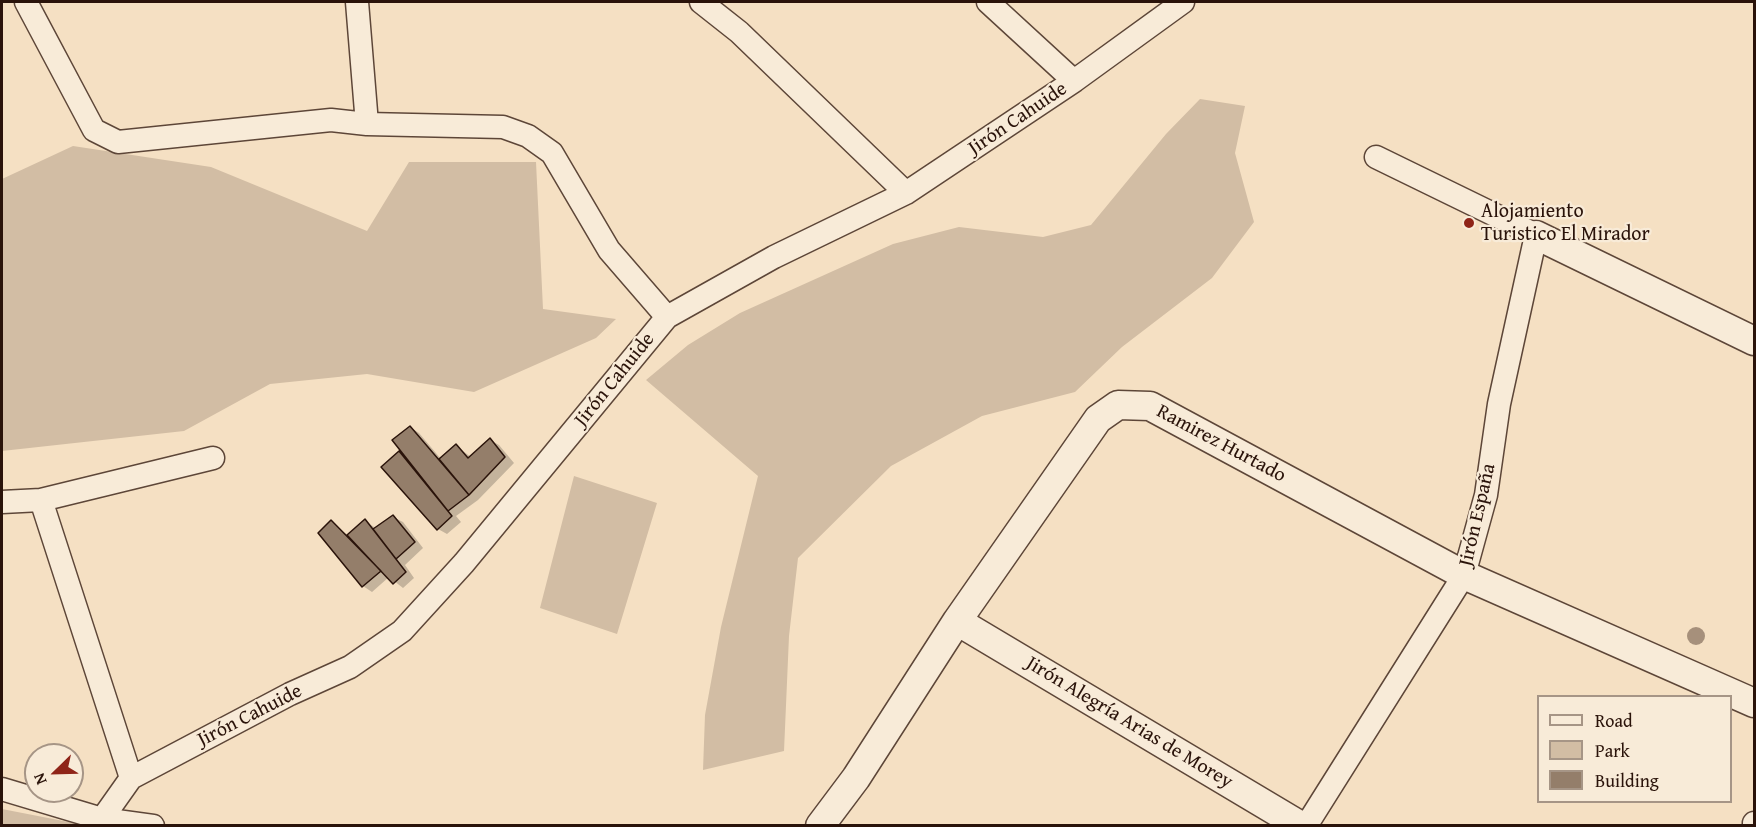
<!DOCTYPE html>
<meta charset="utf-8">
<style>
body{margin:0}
#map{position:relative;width:1756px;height:827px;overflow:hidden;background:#f5e0c3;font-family:"Gentium Book Plus",serif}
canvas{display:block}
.frame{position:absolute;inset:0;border:3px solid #2a130a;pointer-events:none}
.legend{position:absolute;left:1537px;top:695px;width:195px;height:108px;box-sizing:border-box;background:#f8ebd8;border:2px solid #a69586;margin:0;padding:8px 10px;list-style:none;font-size:18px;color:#2a130a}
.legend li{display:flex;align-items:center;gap:12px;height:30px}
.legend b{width:30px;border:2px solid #a69586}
.north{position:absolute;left:24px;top:743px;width:60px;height:60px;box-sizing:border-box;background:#f8ebd8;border:2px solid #a69586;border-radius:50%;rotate:247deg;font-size:16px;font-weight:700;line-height:24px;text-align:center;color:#2a130a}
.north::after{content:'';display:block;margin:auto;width:21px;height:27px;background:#8f2418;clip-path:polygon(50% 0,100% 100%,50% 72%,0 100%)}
</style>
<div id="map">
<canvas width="1756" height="827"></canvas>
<div class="frame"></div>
<ul class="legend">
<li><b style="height:8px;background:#f8ebd8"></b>Road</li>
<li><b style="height:16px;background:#d2bda4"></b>Park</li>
<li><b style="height:16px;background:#947e6a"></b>Building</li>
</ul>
<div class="north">N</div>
</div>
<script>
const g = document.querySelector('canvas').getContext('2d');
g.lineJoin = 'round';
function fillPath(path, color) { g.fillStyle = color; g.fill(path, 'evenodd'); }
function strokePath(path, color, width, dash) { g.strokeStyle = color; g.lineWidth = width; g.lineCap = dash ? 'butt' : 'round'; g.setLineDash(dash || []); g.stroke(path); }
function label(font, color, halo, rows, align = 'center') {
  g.font = font + ' "Gentium Book Plus",serif'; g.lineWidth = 4.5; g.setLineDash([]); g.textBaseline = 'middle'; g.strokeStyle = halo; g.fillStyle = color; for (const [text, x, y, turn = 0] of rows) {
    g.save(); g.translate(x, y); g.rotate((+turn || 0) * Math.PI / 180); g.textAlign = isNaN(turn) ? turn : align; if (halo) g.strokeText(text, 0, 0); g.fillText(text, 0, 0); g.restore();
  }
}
fillPath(new Path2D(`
 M 1200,99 L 1245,106 L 1235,153 L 1254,222 L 1212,278 L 1122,347 L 1075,392 L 982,416 L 891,466 L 798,558 L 789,636 L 784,751 L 703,770 L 705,715 L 721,627 L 758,476 L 646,380 L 688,345 L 740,313 L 893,244 L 959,227 L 1043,237 L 1091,225 L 1166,134 Z
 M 73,146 L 211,167 L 367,231 L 409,162 L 536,162 L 543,309 L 616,319 L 596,338 L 474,392 L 367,374 L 270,384 L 184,431 L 2,451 L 2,179 Z
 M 574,476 L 657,503 L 617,634 L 540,608 Z
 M 2,809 L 84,825 L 2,825 Z`), '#d2bda4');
fillPath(new Path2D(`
 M 410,427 L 419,433 L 441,459 L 456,446 L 471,457 L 490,440 L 499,445 L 514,463 L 478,500 L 456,516 L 461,522 L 447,534 L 438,529 L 399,453 L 406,457 Z
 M 393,517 L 403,522 L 423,548 L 405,565 L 414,578 L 403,588 L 389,577 L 372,592 L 363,586 L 320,533 L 331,522 L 349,536 L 365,521 L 377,529 Z`), '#0003');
const building = new Path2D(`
 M 410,426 L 469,495 L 448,511 L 392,440 Z
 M 490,438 L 505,457 L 469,495 L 439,459 L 456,444 L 468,458 Z
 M 399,451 L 452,516 L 437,530 L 381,467 Z
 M 393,515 L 415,542 L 396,559 L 373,529 Z
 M 365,519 L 406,572 L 393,584 L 347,535 Z
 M 331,520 L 381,571 L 362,587 L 318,533 Z`);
fillPath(building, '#947e6a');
strokePath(building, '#2a130a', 1.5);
const minor = new Path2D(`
 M 26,2 L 94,130 L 118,142 L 331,120 L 367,124 L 503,127 L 528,136 L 552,153 L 609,250 L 667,317
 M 357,2 L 367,124
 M 701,2 L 739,32 L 906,193
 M 988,2 L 1074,81
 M 2,502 L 41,500
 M 131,778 L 41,500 L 213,458
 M 2,789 L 102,819 L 153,826
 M 102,819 L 131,778 L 290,694 L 350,667 L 402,631 L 464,563 L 667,317 L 774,257 L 906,193 L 1074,81 L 1183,2
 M 1306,826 L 1464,575 L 1486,495 L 1499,404 L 1536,235 L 1376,157
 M 1754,826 L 1754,823`);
const tertiary = new Path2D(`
 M 1536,235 L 1754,341
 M 957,621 L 1301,826
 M 820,826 L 856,778 L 957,621 L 1098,419 L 1118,405 L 1150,406 L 1464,575 L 1754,703`);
strokePath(minor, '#5d4638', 25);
strokePath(tertiary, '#5d4638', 31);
strokePath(minor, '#f8ebd8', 22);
strokePath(tertiary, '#f8ebd8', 28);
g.fillStyle = '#a6907b';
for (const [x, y] of [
 [1696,636]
]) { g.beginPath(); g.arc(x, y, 9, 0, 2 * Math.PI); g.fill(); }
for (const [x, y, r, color] of [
 [1469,223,6,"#8f2418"]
]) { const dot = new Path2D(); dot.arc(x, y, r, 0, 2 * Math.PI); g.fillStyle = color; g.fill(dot); strokePath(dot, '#f8ebd8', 2); }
label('20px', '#2a130a', '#f8ebd8', [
 ["Jirón Cahuide",1018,119,-34],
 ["Jirón Cahuide",615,380,-51],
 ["Ramirez Hurtado",1221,444,28],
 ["Jirón España",1478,515,-77],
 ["Jirón Cahuide",250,716,-27],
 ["Jirón Alegría Arias de Morey",1129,723,31]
]);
label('20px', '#2a130a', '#f8ebd8', [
 ["Alojamiento",1481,212],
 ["Turistico El Mirador",1481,235]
], 'left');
</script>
